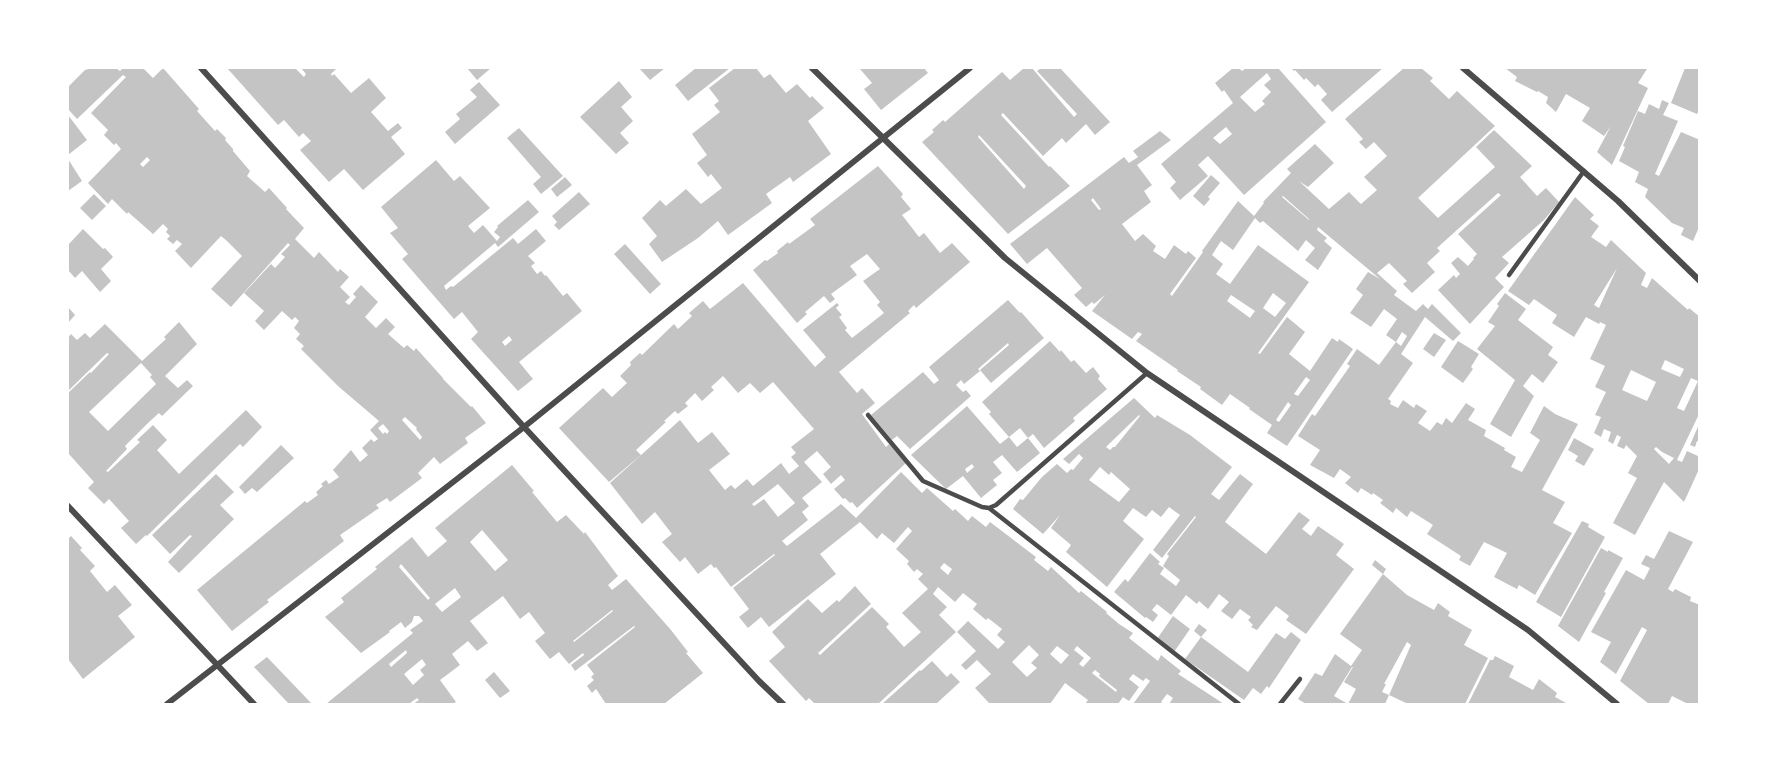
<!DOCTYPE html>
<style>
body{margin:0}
#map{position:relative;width:1767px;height:772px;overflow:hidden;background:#fff;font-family:"PT Sans",sans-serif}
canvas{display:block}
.frame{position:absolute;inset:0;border:69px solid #fff;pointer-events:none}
</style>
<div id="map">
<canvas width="1767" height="772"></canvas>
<div class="frame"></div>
</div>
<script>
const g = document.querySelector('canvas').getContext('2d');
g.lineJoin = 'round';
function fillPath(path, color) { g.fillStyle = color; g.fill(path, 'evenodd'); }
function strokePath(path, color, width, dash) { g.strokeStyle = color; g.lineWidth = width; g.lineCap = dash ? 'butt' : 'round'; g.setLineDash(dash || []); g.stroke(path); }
fillPath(new Path2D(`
 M 92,68 L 116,68 L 120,71 L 123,68 L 143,68 L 153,78 L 163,68 L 199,109 L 197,111 L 215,131 L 217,129 L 226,138 L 225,140 L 233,149 L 233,151 L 250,171 L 247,176 L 265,192 L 269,188 L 287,208 L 286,209 L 304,228 L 295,239 L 314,258 L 319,252 L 338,272 L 340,269 L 349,277 L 340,287 L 350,297 L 345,302 L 349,305 L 356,297 L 353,294 L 361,285 L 378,302 L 365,317 L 376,328 L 386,318 L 395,327 L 388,334 L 404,348 L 407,345 L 414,351 L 416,348 L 443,378 L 443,379 L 471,407 L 472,406 L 486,423 L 465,438 L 468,443 L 440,464 L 434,457 L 418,473 L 422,478 L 390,502 L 387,498 L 376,505 L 379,508 L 340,535 L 344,541 L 267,600 L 269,602 L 232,631 L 197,590 L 305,501 L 307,503 L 318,495 L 316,492 L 323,486 L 321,484 L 326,480 L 329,484 L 339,477 L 333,470 L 351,450 L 360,462 L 368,455 L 362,448 L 371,439 L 374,442 L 378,439 L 370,430 L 379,421 L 338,386 L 301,349 L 304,346 L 296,339 L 300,334 L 294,328 L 299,321 L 295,317 L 292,320 L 282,311 L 264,330 L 255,321 L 264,311 L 244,293 L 271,264 L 275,268 L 285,257 L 281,254 L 290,245 L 288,243 L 231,307 L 211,289 L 242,256 L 227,241 L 221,236 L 191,268 L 175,251 L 182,244 L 177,240 L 173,244 L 167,239 L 170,236 L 166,232 L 168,229 L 163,224 L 153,234 L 128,212 L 127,214 L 112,199 L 108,204 L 88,183 L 121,149 L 116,143 L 114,145 L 104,135 L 108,130 L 91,113 L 126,77 L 123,75 L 77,119 L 68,109 L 68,87 L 85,70 ZM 147,157 L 150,160 L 143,167 L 140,164 ZM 405,417 L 417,428 L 416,429 L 422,437 L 420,440 L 402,420 ZM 383,424 L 389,431 L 387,434 L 385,432 L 383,434 L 378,428 Z
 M 227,68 L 295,68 L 304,77 L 306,74 L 301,68 L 337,68 L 331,74 L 332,76 L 334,74 L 351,93 L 369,78 L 386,98 L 371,112 L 388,131 L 398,123 L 402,128 L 391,137 L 405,154 L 363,190 L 344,169 L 329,182 L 300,150 L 311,141 L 303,133 L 299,137 L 284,120 L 278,125 Z
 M 467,68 L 491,68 L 477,80 Z
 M 639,68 L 665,68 L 650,80 Z
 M 696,68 L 730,68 L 688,101 L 675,85 Z
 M 735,68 L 756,68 L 764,78 L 770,74 L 786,93 L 797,84 L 810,98 L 812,96 L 824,108 L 808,121 L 831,154 L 793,182 L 790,177 L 766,194 L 772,203 L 728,235 L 718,221 L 698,238 L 662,262 L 649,244 L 657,236 L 642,218 L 660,200 L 666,206 L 686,189 L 701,204 L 722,188 L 711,174 L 708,177 L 697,163 L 707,155 L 692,134 L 720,112 L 714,105 L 719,101 L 709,88 Z
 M 861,68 L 924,68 L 928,73 L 881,110 L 864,89 L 872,83 L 860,69 Z
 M 1024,68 L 1032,68 L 1074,117 L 1077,114 L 1037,71 L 1041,68 L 1060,68 L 1110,122 L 1095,135 L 1086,124 L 1066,143 L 1062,138 L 1043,156 L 1003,113 L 1001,115 L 1049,167 L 1050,166 L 1070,186 L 1008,234 L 922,142 L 934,132 L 932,130 L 943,120 L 945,122 L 1002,72 L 1010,80 ZM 979,135 L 1026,186 L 1024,189 L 978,137 Z
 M 1233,68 L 1239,68 L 1242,71 L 1246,68 L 1278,68 L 1326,122 L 1244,195 L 1208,156 L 1198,165 L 1208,176 L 1180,200 L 1170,188 L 1176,182 L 1161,164 L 1233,103 L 1224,90 L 1222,92 L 1215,83 ZM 1267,73 L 1271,79 L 1264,85 L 1271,92 L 1262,101 L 1265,104 L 1255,112 L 1240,97 ZM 1226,127 L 1232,134 L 1220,144 L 1213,138 Z
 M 1291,68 L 1383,68 L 1332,112 L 1321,100 L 1327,94 L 1318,84 L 1315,87 L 1306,78 L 1304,80 L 1295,70 L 1294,71 Z
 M 1404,68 L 1421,68 L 1433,78 L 1430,81 L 1449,99 L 1457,91 L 1495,126 L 1418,198 L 1438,218 L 1495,167 L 1476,147 L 1494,130 L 1532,166 L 1520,177 L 1537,196 L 1546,188 L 1559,202 L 1544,220 L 1502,257 L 1509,263 L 1495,278 L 1504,287 L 1470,324 L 1438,290 L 1454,275 L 1456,278 L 1460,274 L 1451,263 L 1458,257 L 1468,266 L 1474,259 L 1473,258 L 1477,254 L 1458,234 L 1501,195 L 1498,193 L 1437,248 L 1440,251 L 1427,263 L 1435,272 L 1412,293 L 1403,284 L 1407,281 L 1389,263 L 1377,273 L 1397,291 L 1394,295 L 1416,311 L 1423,304 L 1428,309 L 1432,304 L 1461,333 L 1453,341 L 1425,317 L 1401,354 L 1413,363 L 1388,399 L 1391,401 L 1390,404 L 1398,408 L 1403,400 L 1414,408 L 1416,404 L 1427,411 L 1418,423 L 1430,431 L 1437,422 L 1442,425 L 1446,418 L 1452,423 L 1466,403 L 1475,409 L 1468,420 L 1486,430 L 1484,436 L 1505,448 L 1504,450 L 1516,457 L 1511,467 L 1522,472 L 1540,440 L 1530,433 L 1544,406 L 1555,414 L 1578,424 L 1542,490 L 1565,502 L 1553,523 L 1572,533 L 1535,595 L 1519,585 L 1517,589 L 1494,577 L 1507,553 L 1484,542 L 1470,566 L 1459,560 L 1461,556 L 1427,534 L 1433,525 L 1411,511 L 1407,517 L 1396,508 L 1393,513 L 1380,503 L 1383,500 L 1373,493 L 1372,495 L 1361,488 L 1358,493 L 1345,483 L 1351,477 L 1340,469 L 1334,478 L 1310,465 L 1320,450 L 1298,436 L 1312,414 L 1315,416 L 1350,366 L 1347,364 L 1357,349 L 1379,365 L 1396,342 L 1401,346 L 1407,336 L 1402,332 L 1396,342 L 1386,335 L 1397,319 L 1384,309 L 1371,327 L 1350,313 L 1363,295 L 1356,289 L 1368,272 L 1380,279 L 1318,227 L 1317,230 L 1327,238 L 1324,241 L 1332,248 L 1318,270 L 1305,260 L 1315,248 L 1307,241 L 1306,240 L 1298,251 L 1263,221 L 1260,223 L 1255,218 L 1233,250 L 1221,241 L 1212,255 L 1223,264 L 1216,274 L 1230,284 L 1258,245 L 1309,282 L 1258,353 L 1260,354 L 1287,317 L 1305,332 L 1289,354 L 1310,371 L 1332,338 L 1338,342 L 1339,339 L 1353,349 L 1287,446 L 1267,433 L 1272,425 L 1249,409 L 1250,408 L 1230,394 L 1222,405 L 1200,389 L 1201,387 L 1177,371 L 1178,370 L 1136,341 L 1142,334 L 1138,332 L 1132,339 L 1092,311 L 1105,295 L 1094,304 L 1092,302 L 1086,307 L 1074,295 L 1082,288 L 1047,248 L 1027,264 L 1010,244 L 1124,157 L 1129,163 L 1138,157 L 1133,151 L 1160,131 L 1171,140 L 1137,165 L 1152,185 L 1144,191 L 1151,202 L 1122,224 L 1135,241 L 1143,234 L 1156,246 L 1153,251 L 1165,259 L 1174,245 L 1186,254 L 1188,251 L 1196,258 L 1170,294 L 1172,296 L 1203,252 L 1202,251 L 1238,201 L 1254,216 L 1264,203 L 1263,202 L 1291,173 L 1287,169 L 1315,144 L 1334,163 L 1308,187 L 1299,181 L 1329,209 L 1349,192 L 1361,204 L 1377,190 L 1364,177 L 1387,156 L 1374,142 L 1366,149 L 1359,142 L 1363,139 L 1345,119 ZM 1283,196 L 1309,219 L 1309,220 L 1282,197 ZM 1093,198 L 1101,209 L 1099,210 L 1091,200 ZM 1273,293 L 1286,303 L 1275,317 L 1263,308 ZM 1231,295 L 1255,311 L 1250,318 L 1227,301 ZM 1306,377 L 1310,380 L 1298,396 L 1294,394 ZM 1288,402 L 1291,405 L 1279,422 L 1276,420 Z
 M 1505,68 L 1644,68 L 1647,69 L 1638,83 L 1648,88 L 1612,165 L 1597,152 L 1611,126 L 1604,136 L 1582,121 L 1590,108 L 1566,94 L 1556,112 L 1546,103 L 1548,97 L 1538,91 L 1537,92 L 1515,81 L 1517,77 Z
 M 1685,68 L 1700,68 L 1700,108 L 1697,114 L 1671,103 Z
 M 619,81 L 632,97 L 621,107 L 633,121 L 620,133 L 629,143 L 616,154 L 580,117 Z
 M 479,82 L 500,105 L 455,144 L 445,132 L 460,119 L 456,114 L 477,97 L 470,90 Z
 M 1662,100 L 1669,103 L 1663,115 L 1678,121 L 1655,174 L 1659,176 L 1681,132 L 1700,140 L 1700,225 L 1693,241 L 1681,235 L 1684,228 L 1672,223 L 1645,197 L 1648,189 L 1635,182 L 1639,172 L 1619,161 L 1625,147 L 1623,146 L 1638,111 L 1645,114 L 1649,104 L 1659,109 Z
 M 68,115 L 87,140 L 68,155 Z
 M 519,128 L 563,176 L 541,194 L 533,184 L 541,177 L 507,138 Z
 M 68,159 L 82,181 L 68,191 Z
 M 436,160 L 454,181 L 460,176 L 490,208 L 468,226 L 474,233 L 483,225 L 497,241 L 500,237 L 494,232 L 498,227 L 497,226 L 528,200 L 539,212 L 498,247 L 495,243 L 444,286 L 446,290 L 451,286 L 453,287 L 513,238 L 518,244 L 536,229 L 546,241 L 528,256 L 535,263 L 531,266 L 537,274 L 541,271 L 545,276 L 546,275 L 563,296 L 567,293 L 582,311 L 519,362 L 533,379 L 518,391 L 471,339 L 478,332 L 462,312 L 454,319 L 402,259 L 408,254 L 390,233 L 398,228 L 381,207 ZM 509,336 L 512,340 L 505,346 L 502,342 Z
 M 878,166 L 903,194 L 901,197 L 911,209 L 902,215 L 919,237 L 924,233 L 940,253 L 952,243 L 970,262 L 916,308 L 914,305 L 908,311 L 910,313 L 839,372 L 857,393 L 862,388 L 875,403 L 862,414 L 886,447 L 889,444 L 906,463 L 857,508 L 852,502 L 850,503 L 845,498 L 843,499 L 834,489 L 845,480 L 841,475 L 831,484 L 823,474 L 831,467 L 817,451 L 804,462 L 822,482 L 802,498 L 809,506 L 802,512 L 808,520 L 782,541 L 787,546 L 841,504 L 856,518 L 901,472 L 922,493 L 927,488 L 953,511 L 955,509 L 968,521 L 972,516 L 986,527 L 990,522 L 1036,557 L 1034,560 L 1048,571 L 1051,567 L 1079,593 L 1081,591 L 1107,612 L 1106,613 L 1119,624 L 1133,633 L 1129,638 L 1158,661 L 1161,655 L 1181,671 L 1178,674 L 1224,704 L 1169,704 L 1173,698 L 1167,694 L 1161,702 L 1164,704 L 1133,704 L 1150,681 L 1146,678 L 1143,681 L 1133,674 L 1129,679 L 1139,687 L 1129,701 L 1123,697 L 1118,704 L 1085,704 L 1088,700 L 1065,683 L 1050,704 L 990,704 L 975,688 L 991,674 L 977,660 L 966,670 L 961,665 L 976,651 L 957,632 L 968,621 L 998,649 L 1005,642 L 997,635 L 1002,629 L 988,618 L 986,620 L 973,609 L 977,604 L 963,593 L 955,602 L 938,587 L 933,594 L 947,607 L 939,615 L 956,632 L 878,704 L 815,704 L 809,698 L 806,701 L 769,661 L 785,647 L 772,632 L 808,599 L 822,613 L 837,600 L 839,602 L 855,586 L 871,604 L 818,653 L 820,655 L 872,607 L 889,624 L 886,627 L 904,647 L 921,632 L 902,613 L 928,589 L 918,579 L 923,574 L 917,569 L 914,572 L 907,564 L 909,561 L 896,549 L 912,531 L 908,527 L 894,543 L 882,533 L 877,539 L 860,522 L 820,554 L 836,574 L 769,627 L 761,617 L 748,628 L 739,617 L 749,609 L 733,588 L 775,555 L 774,554 L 731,587 L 716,567 L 714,568 L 711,564 L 698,574 L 685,557 L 680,562 L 662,542 L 672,534 L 655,512 L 642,524 L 610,483 L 680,420 L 698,443 L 712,432 L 730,454 L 709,470 L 725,490 L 731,485 L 735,489 L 747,479 L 753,486 L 781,463 L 789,474 L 799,466 L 791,457 L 796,453 L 791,447 L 814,429 L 773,382 L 760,393 L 750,383 L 738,393 L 723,376 L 711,387 L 714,390 L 702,401 L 695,393 L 685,403 L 688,406 L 678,414 L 675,411 L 664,421 L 666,422 L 636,450 L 641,455 L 609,482 L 559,428 L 603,388 L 612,397 L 627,383 L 620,376 L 631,365 L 630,362 L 640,353 L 642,355 L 674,324 L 678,329 L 692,316 L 689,313 L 703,301 L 710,309 L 743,283 L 815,367 L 826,357 L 803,330 L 837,303 L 839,305 L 836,308 L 842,315 L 839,317 L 847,328 L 845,330 L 852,338 L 884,313 L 877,305 L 880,302 L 863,281 L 880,269 L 867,254 L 850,266 L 857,275 L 831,294 L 835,299 L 830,303 L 824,296 L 805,312 L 807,314 L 797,323 L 753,270 L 765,260 L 767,261 L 778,253 L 777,251 L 788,242 L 789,244 L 815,225 L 810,219 ZM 778,484 L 795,503 L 778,517 L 764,499 L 754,506 L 752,504 ZM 944,563 L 952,569 L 948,575 L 940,568 ZM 1029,645 L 1039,655 L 1031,663 L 1037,668 L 1027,677 L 1012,662 ZM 1057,646 L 1069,655 L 1061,664 L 1050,654 ZM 1077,646 L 1091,658 L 1083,667 L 1079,664 L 1084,658 L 1074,650 ZM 1095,670 L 1100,674 L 1099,676 L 1117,690 L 1116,692 L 1092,673 Z
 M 1211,175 L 1220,183 L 1208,197 L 1210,199 L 1204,206 L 1193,196 Z
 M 565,177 L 572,185 L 557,197 L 551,189 Z
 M 579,192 L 590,204 L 559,230 L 554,225 L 557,222 L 552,216 Z
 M 94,194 L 106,206 L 92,220 L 80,208 Z
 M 1575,197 L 1594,215 L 1590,219 L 1599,226 L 1591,237 L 1606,247 L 1611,240 L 1646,273 L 1641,285 L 1647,288 L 1652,278 L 1688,310 L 1689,308 L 1700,317 L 1700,412 L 1677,460 L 1682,462 L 1687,451 L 1700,457 L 1700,467 L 1684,502 L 1664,482 L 1635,535 L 1613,523 L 1637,478 L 1628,473 L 1637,456 L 1626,445 L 1624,449 L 1617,446 L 1621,437 L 1617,435 L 1613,444 L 1608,441 L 1611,432 L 1604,429 L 1601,437 L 1594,433 L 1601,417 L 1595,415 L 1606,392 L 1595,387 L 1605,366 L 1590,359 L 1606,325 L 1600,322 L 1599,324 L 1586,317 L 1574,337 L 1552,323 L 1557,315 L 1534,299 L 1529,305 L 1508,291 ZM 1617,268 L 1599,308 L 1594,305 ZM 1665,360 L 1684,369 L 1680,377 L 1661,369 ZM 1631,370 L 1656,382 L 1647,401 L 1622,390 ZM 1691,378 L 1698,381 L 1684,411 L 1677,408 ZM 1656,447 L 1662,452 L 1674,458 L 1669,464 L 1654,449 Z
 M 83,229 L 103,249 L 105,248 L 113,257 L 101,269 L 111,281 L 100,292 L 82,271 L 75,278 L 68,270 L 68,245 Z
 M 625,244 L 661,284 L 650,294 L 614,254 Z
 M 1505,293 L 1526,309 L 1518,320 L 1553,347 L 1548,355 L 1558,362 L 1543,383 L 1532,374 L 1523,386 L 1534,396 L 1511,437 L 1490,424 L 1515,380 L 1477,349 L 1495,326 L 1488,322 L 1499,306 L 1497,304 Z
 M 1008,300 L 1020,313 L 1021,312 L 1044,338 L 991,383 L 980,370 L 1009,345 L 1008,343 L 978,369 L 980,371 L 964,384 L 961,380 L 956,385 L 963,392 L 966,390 L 971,396 L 910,449 L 897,436 L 892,440 L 871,415 L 923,372 L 934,384 L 939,380 L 929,367 Z
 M 68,307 L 75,315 L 68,323 Z
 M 179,322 L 197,344 L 165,376 L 178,388 L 187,380 L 193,386 L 162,416 L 159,413 L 149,422 L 125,446 L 127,449 L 106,471 L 108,472 L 140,442 L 137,440 L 153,425 L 167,440 L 157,450 L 179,474 L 246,410 L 262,427 L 243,447 L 240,444 L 147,536 L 146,535 L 136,544 L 121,528 L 129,521 L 109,499 L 104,504 L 88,488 L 94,482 L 68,453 L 68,393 L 90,372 L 91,373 L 109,354 L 107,353 L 68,391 L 68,338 L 71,334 L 77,340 L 85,333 L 90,338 L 105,324 L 142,361 L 166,339 L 164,337 ZM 141,363 L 152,375 L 150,377 L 156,384 L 108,431 L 89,412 Z
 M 1434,333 L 1446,340 L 1434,357 L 1423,349 Z
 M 1050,341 L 1060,352 L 1061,350 L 1071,362 L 1074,360 L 1086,373 L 1093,367 L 1100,376 L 1098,379 L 1107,389 L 1073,418 L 1075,421 L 1044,448 L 1033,434 L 1028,438 L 1020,428 L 1009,437 L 989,414 L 991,412 L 982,402 Z
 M 1458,341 L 1479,354 L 1471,367 L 1473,369 L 1463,383 L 1441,367 Z
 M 1134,398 L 1155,418 L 1157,415 L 1190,435 L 1232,467 L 1211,494 L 1219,500 L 1240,474 L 1253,484 L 1225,522 L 1266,554 L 1299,512 L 1310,520 L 1302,529 L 1311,536 L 1318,526 L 1344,544 L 1336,555 L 1354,569 L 1306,634 L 1286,620 L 1289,616 L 1276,606 L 1257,630 L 1251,627 L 1253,625 L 1248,620 L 1251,617 L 1240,609 L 1232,619 L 1221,611 L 1229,602 L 1219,594 L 1208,609 L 1199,601 L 1197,604 L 1186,595 L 1171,615 L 1157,604 L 1152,610 L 1158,615 L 1153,622 L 1146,617 L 1145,618 L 1114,592 L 1125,579 L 1128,582 L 1150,553 L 1160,562 L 1158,564 L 1164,568 L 1160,574 L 1176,586 L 1180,580 L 1163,566 L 1169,556 L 1167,554 L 1196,517 L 1195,516 L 1162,558 L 1153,550 L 1180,515 L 1169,507 L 1161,517 L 1152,510 L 1146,517 L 1133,508 L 1123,521 L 1144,539 L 1107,587 L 1066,552 L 1071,545 L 1051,528 L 1060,515 L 1043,534 L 1013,509 L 1020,499 L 1023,500 L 1042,477 L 1057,464 L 1067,473 L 1071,469 L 1073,470 L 1083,458 L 1079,454 L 1069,464 L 1063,459 ZM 1139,415 L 1140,416 L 1115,447 L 1113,447 L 1110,450 L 1106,447 ZM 1100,467 L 1109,475 L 1111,472 L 1130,489 L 1119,502 L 1089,480 Z
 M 967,406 L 1000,444 L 1009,437 L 1017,447 L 1028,438 L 1040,453 L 1017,472 L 1002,455 L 993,462 L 1002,473 L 993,480 L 997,485 L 981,498 L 963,476 L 946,489 L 911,455 ZM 972,464 L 974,467 L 967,473 L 965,469 Z
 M 1700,422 L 1700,442 L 1697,441 L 1695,447 L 1690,445 Z
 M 1574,438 L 1594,449 L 1584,466 L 1575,461 L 1578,456 L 1568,450 Z
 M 281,445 L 294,458 L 257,492 L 252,488 L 245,494 L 239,487 Z
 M 512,465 L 534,491 L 532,492 L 557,522 L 566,515 L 584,534 L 585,532 L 618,576 L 608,585 L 612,590 L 626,579 L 671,630 L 688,652 L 686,653 L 703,673 L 664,704 L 606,704 L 596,689 L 592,693 L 587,686 L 594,680 L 591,677 L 594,674 L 587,665 L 635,627 L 634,626 L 575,671 L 571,665 L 584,655 L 583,653 L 569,664 L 559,652 L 550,659 L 535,641 L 545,633 L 529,612 L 520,619 L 503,596 L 470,621 L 488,643 L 477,651 L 468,641 L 452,654 L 460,665 L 440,680 L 456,702 L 452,704 L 413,704 L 419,700 L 417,698 L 409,704 L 326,704 L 413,633 L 410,630 L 423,621 L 419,616 L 414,616 L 412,622 L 405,628 L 401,622 L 389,631 L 390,632 L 361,653 L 325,617 L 344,602 L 341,598 L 377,569 L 375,567 L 412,537 L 428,557 L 447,541 L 435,528 ZM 482,530 L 508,560 L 495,571 L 470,542 ZM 401,564 L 430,598 L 428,600 L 399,567 ZM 455,588 L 461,597 L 442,612 L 435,604 ZM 612,610 L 613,611 L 574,642 L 573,641 ZM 406,650 L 407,653 L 391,667 L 389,664 ZM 422,659 L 426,665 L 420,670 L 424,675 L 413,685 L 404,674 Z
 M 216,474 L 234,492 L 220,505 L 234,519 L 179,573 L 168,562 L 192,536 L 190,535 L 170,554 L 152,535 Z
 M 1582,521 L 1589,524 L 1588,527 L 1605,537 L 1561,617 L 1536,602 Z
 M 1669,531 L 1693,542 L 1668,589 L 1673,592 L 1675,589 L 1691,597 L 1690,601 L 1700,605 L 1700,704 L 1688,704 L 1672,696 L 1668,704 L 1649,704 L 1620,681 L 1647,630 L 1642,627 L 1616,674 L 1600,662 L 1611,642 L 1591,632 L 1626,570 L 1644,580 L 1650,568 L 1641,564 L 1646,555 L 1654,559 Z
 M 68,536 L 69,538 L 71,536 L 82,548 L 80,550 L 95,566 L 90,571 L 107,592 L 115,585 L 132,605 L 118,616 L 135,637 L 83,679 L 68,659 Z
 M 1601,548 L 1608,552 L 1608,550 L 1623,558 L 1604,592 L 1606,593 L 1579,642 L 1558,626 Z
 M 1375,560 L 1386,569 L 1383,574 L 1372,565 Z
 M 1383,574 L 1407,595 L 1434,610 L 1438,603 L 1450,612 L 1448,616 L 1472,630 L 1464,645 L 1488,658 L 1465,704 L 1405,704 L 1406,703 L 1389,695 L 1385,704 L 1306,704 L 1298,699 L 1315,673 L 1322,676 L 1335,654 L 1351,666 L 1362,650 L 1340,634 ZM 1407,642 L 1411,645 L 1389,695 L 1382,692 L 1386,684 L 1384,684 ZM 1352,667 L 1353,667 L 1344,682 L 1356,689 L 1348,704 L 1334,696 Z
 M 1173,616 L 1190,629 L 1174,652 L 1157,639 Z
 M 1199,624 L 1207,630 L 1201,637 L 1248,672 L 1276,633 L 1285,639 L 1291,632 L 1301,640 L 1269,688 L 1267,686 L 1261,694 L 1253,688 L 1244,700 L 1185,659 L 1201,637 L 1194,631 Z
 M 1495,656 L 1514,666 L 1509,677 L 1533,690 L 1539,679 L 1557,693 L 1555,697 L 1568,704 L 1468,704 L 1490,660 L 1493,660 Z
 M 267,657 L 312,704 L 289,704 L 254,667 Z
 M 932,661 L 947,677 L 951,673 L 960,682 L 936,704 L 882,704 L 920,670 L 921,671 Z
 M 494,672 L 510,691 L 500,698 L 485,680 Z`), '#c4c4c4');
strokePath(new Path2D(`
 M 1509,275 L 1584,171
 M 868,415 L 923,481 L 982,507 L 989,508 L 1239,704
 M 989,508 L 996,505 L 1147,373
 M 1280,704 L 1300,679`), '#4c4c4c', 4.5);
strokePath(new Path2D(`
 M 201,68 L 524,427 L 759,681 L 783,704
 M 812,68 L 1005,258 L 1147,373 L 1528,630 L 1617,704
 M 1463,68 L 1618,201 L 1700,281
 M 68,506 L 254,704
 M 167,704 L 524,427 L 970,68`), '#4c4c4c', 6);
</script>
